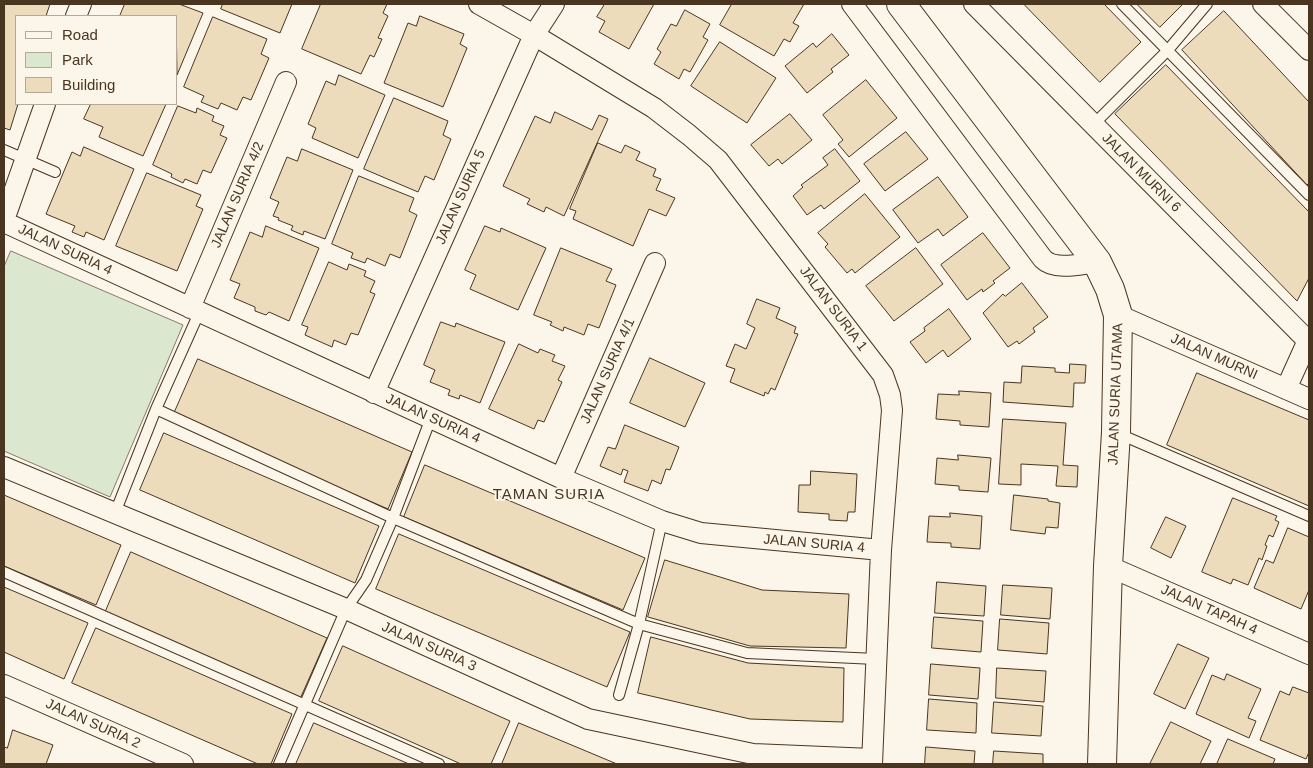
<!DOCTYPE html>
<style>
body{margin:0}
#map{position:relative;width:1313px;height:768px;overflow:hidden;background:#fbf6e9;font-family:Arial,sans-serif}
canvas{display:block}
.frame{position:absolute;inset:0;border:5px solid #4a3520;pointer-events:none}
.legend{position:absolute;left:15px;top:15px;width:162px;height:90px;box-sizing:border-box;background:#fbf6e9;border:1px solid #b4a999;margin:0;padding:6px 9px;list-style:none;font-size:15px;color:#4a3520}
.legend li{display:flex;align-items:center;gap:10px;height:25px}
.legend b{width:25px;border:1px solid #b4a999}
</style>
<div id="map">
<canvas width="1313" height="768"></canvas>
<div class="frame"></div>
<ul class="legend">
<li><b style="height:6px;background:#fbf6e9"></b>Road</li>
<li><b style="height:14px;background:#dce7d0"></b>Park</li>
<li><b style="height:14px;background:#ecdcbc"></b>Building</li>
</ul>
</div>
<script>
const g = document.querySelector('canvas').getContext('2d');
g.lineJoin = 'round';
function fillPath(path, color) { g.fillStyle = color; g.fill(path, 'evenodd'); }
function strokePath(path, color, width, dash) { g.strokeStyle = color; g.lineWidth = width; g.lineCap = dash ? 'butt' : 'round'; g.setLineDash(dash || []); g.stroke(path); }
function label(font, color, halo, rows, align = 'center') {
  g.font = font + ' Arial,sans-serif'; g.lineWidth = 4; g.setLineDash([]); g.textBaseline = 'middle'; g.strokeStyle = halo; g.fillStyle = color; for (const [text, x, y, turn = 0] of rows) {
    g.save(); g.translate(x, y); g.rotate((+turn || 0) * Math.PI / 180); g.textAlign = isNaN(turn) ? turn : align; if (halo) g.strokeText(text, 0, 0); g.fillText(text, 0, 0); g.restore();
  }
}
const green = new Path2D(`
 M 11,251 L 183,325 L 110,497 L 4,451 L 4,267 Z`);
fillPath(green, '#dce7d0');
strokePath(green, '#887966', 1);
const building = new Path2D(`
 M 4,4 L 50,4 L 46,16 L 16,16 L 16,104 L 18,104 L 10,130 L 4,128 Z
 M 125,4 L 179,4 L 203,13 L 177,75 L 176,16 L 120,16 Z
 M 223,4 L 292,4 L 280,33 L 221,9 Z
 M 321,4 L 387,4 L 383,13 L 388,16 L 378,38 L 382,39 L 374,57 L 370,55 L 361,74 L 302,49 Z
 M 605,4 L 654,4 L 629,49 L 599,32 L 605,21 L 597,17 Z
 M 732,4 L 804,4 L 793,23 L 799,26 L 790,42 L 784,39 L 774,56 L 720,25 Z
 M 1024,4 L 1104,4 L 1141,42 L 1100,82 Z
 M 1137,4 L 1183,4 L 1160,27 Z
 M 685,10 L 710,24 L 703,37 L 708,40 L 690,72 L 684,69 L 679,79 L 654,64 L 661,52 L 657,49 L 671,24 L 676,26 Z
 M 1224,11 L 1309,102 L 1309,183 L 1307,185 L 1182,50 Z
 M 420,16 L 464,34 L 460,44 L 467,48 L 443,107 L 384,83 L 408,23 L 416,26 Z
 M 213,17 L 267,39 L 261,54 L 269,58 L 251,100 L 243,97 L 237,110 L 221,103 L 218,109 L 201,102 L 204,96 L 184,87 Z
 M 832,34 L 849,55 L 831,69 L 833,72 L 807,93 L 785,66 L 813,43 L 816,47 Z
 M 720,42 L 776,78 L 747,123 L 691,86 Z
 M 1166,65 L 1309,212 L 1309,278 L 1297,301 L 1115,114 Z
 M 339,75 L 385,95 L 358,158 L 312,138 L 316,128 L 308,124 L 326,81 L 335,85 Z
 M 866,80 L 897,118 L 849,157 L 838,144 L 843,140 L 823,115 Z
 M 394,98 L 448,121 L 443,135 L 451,139 L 434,180 L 425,176 L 418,192 L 364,169 Z
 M 91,104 L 166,104 L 143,156 L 99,137 L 103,127 L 84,119 Z
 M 178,106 L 196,113 L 197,108 L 214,116 L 212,121 L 224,126 L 220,135 L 227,138 L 211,173 L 203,170 L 197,184 L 185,179 L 183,183 L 171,177 L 172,174 L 153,165 Z
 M 555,112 L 592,130 L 599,115 L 608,119 L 564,216 L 546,207 L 544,212 L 527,204 L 530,199 L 503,186 L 535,116 L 550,123 Z
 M 790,114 L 812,140 L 782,164 L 778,159 L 769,166 L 751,145 Z
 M 906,132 L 928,159 L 885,191 L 864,164 Z
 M 598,143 L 621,153 L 625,145 L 640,152 L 636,160 L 656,169 L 653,176 L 661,179 L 656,190 L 675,198 L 666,216 L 649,209 L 633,246 L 573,219 L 576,211 L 570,209 Z
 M 84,147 L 134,169 L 104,240 L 86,232 L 84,237 L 72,232 L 75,226 L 46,214 L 72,152 L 80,156 Z
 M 302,149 L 353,170 L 325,239 L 304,231 L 303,235 L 291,230 L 293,226 L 278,220 L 279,218 L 273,216 L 279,202 L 270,198 L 287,157 L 297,161 Z
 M 835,149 L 860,181 L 824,209 L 821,205 L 807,215 L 793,196 L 803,187 L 801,185 L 828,165 L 823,158 Z
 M 147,173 L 201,195 L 196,206 L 203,209 L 177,271 L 116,246 Z
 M 359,176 L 414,198 L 409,211 L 417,215 L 400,258 L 390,254 L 385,266 L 367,258 L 365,263 L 351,258 L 353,253 L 332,244 Z
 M 938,177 L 968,217 L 943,236 L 938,229 L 918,243 L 893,210 Z
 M 865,194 L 900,237 L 855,273 L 852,269 L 847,273 L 825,247 L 828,244 L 818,233 Z
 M 266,226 L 319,248 L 289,321 L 269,312 L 266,315 L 255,311 L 255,307 L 234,298 L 240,284 L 230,280 L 250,232 L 262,237 Z
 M 485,226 L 500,232 L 501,228 L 546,248 L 518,310 L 470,289 L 476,275 L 465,270 Z
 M 983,233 L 1010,268 L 993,281 L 995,283 L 983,292 L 982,289 L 967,300 L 941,265 Z
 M 561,248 L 612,269 L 606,281 L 616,285 L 599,328 L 588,324 L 584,335 L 564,327 L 563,331 L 550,325 L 552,322 L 534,315 Z
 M 916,248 L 943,284 L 894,321 L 866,286 Z
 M 329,262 L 347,270 L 349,264 L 366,271 L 364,276 L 375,281 L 370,292 L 375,294 L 358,335 L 351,333 L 346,345 L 334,340 L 332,347 L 305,335 L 308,327 L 302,325 Z
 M 1022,283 L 1048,317 L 1033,328 L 1035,332 L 1019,344 L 1017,341 L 1008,347 L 983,313 L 1003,294 L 1005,296 Z
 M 757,299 L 780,308 L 776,318 L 796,327 L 794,333 L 798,334 L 775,390 L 771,388 L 768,394 L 765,392 L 764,396 L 730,382 L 735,369 L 726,366 L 735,344 L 746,349 L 755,328 L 747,324 Z
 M 949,309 L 971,339 L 948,357 L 943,350 L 926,363 L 910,342 L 925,331 L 924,328 Z
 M 441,322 L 455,327 L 456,323 L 505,342 L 480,403 L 460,395 L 459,399 L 448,395 L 450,390 L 430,382 L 435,370 L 424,365 Z
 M 519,344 L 538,353 L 540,349 L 555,355 L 552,361 L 565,366 L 558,380 L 562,382 L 544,422 L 538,420 L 534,429 L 489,409 Z
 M 650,358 L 705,383 L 685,427 L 630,403 Z
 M 198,359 L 412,452 L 388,509 L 173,416 Z
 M 1070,364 L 1086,365 L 1085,383 L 1074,383 L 1073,407 L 1003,402 L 1004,382 L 1021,383 L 1022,366 L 1055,368 L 1055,372 L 1069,373 Z
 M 1197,373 L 1309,420 L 1309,506 L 1167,445 Z
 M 959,391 L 991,393 L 989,427 L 960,425 L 960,421 L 936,419 L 938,394 L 959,395 Z
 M 1003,419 L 1066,423 L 1063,465 L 1078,466 L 1077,487 L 1056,486 L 1058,466 L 1021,464 L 1021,485 L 999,484 Z
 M 625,425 L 679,447 L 670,470 L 666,469 L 661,484 L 652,480 L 648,491 L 624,482 L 628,471 L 623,469 L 621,475 L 600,466 L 608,447 L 615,449 Z
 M 164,433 L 379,526 L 355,583 L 140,490 Z
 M 958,455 L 991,458 L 988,492 L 959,490 L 959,486 L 935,484 L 937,458 L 958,460 Z
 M 425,465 L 645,558 L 623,610 L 404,517 Z
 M 811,471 L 857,474 L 855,512 L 848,512 L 847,521 L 829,520 L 829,514 L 798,512 L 799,485 L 810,485 Z
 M 4,495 L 121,545 L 96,605 L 4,566 Z
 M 1014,495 L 1048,499 L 1048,501 L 1060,503 L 1058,528 L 1046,527 L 1045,534 L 1011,530 Z
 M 1233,498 L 1277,516 L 1275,520 L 1279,522 L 1273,537 L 1269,535 L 1265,545 L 1267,546 L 1262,560 L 1259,558 L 1248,585 L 1233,579 L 1231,584 L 1202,572 Z
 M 950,513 L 982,516 L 980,549 L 951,547 L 951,543 L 927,542 L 929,516 L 950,517 Z
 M 1166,517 L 1186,526 L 1171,558 L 1151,548 Z
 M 1288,528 L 1309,537 L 1309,590 L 1301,609 L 1254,588 L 1266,560 L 1273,563 Z
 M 399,534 L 630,632 L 607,687 L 376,589 Z
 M 131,552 L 327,638 L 300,699 L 105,613 Z
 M 665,560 L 762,590 L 849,594 L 846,648 L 750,646 L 648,617 Z
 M 937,582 L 986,586 L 984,616 L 935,613 Z
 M 1003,585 L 1052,588 L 1050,619 L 1001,615 Z
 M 4,587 L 88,623 L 64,679 L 4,652 Z
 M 934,617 L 983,621 L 981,652 L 932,648 Z
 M 1000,619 L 1049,623 L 1047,654 L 998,650 Z
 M 96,628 L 292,714 L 271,764 L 258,764 L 72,683 Z
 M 651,637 L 748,663 L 844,668 L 843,722 L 750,719 L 638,693 Z
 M 1178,644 L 1209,658 L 1185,709 L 1154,694 Z
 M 343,646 L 510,721 L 491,764 L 461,764 L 319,701 Z
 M 931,664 L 980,668 L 978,699 L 929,695 Z
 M 997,668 L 1046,671 L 1044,702 L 996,698 Z
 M 1227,674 L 1261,689 L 1248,718 L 1256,721 L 1249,738 L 1196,714 L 1212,675 L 1224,680 Z
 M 1293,687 L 1309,693 L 1309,752 L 1306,759 L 1260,740 L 1280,691 L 1289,695 Z
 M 929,699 L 977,703 L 976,733 L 927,730 Z
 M 994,702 L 1043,706 L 1041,736 L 992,733 Z
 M 1171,722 L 1211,741 L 1200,764 L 1150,764 Z
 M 314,723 L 409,764 L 296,764 Z
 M 519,723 L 617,764 L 502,764 Z
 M 13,730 L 53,745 L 46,764 L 4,764 L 4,747 L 7,748 Z
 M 1228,739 L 1275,759 L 1273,764 L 1217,764 Z
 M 926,747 L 975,751 L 974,764 L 925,764 Z
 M 994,751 L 1043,754 L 1043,764 L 993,764 Z`);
fillPath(building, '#ecdcbc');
strokePath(building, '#4a3520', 1);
const lane = new Path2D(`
 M 1122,4 L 1309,195
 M 1093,125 L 1168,50 L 1207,4
 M 4,150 L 55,172
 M 156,409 L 393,518 L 639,624 L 747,653 L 876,659
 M 1117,433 L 1309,516
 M 115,513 L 156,409 L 199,313
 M 4,572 L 439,764
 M 619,695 L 639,624 L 662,521
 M 279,764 L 346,609 L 366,580 L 393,518 L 431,418`);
const street = new Path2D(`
 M 479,4 L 534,35 L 654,108 L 689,135 L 718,160 L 883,375 L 890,395 L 892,410 L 881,550 L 872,764
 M 852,4 L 1043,259 C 1055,271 1081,264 1097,262
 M 974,4 L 1308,341
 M 1263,4 L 1309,50
 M 76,16 L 81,4
 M 4,220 L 45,104
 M 4,222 L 561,478 L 662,521 L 701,533 L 881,550
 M 190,308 L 286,82
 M 1118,315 L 1309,399
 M 1286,389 L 1309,338
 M 374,393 L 534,35 L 554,4
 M 4,467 L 346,609 L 588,719 L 753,754 L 872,759
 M 561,478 L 655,263
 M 1108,566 L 1309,654
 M 4,685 L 183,764`);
const secondary = new Path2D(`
 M 901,4 L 1097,262 L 1110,289 L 1118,315 L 1116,432 L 1108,566 L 1102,764`);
strokePath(lane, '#4a3520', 12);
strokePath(street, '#4a3520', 22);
strokePath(secondary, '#4a3520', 30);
strokePath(lane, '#fbf6e9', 10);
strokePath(street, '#fbf6e9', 20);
strokePath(secondary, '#fbf6e9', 28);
label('14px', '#4a3520', '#fbf6e9', [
 ["JALAN MURNI 6",1141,173,45],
 ["JALAN SURIA 4/2",238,195,-67],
 ["JALAN SURIA 5",461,197,-66],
 ["JALAN SURIA 4",65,250,25],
 ["JALAN SURIA 1",833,309,53],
 ["JALAN MURNI",1214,357,24],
 ["JALAN SURIA 4/1",608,371,-66],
 ["JALAN SURIA UTAMA",1116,394,-88],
 ["JALAN SURIA 4",433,419,24],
 ["JALAN SURIA 4",814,544,5],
 ["JALAN TAPAH 4",1209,610,24],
 ["JALAN SURIA 3",429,647,24],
 ["JALAN SURIA 2",93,724,24]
]);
g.letterSpacing = '1px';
label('15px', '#4a3520', '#fbf6e9', [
 ["TAMAN SURIA",549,495]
]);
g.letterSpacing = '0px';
</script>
